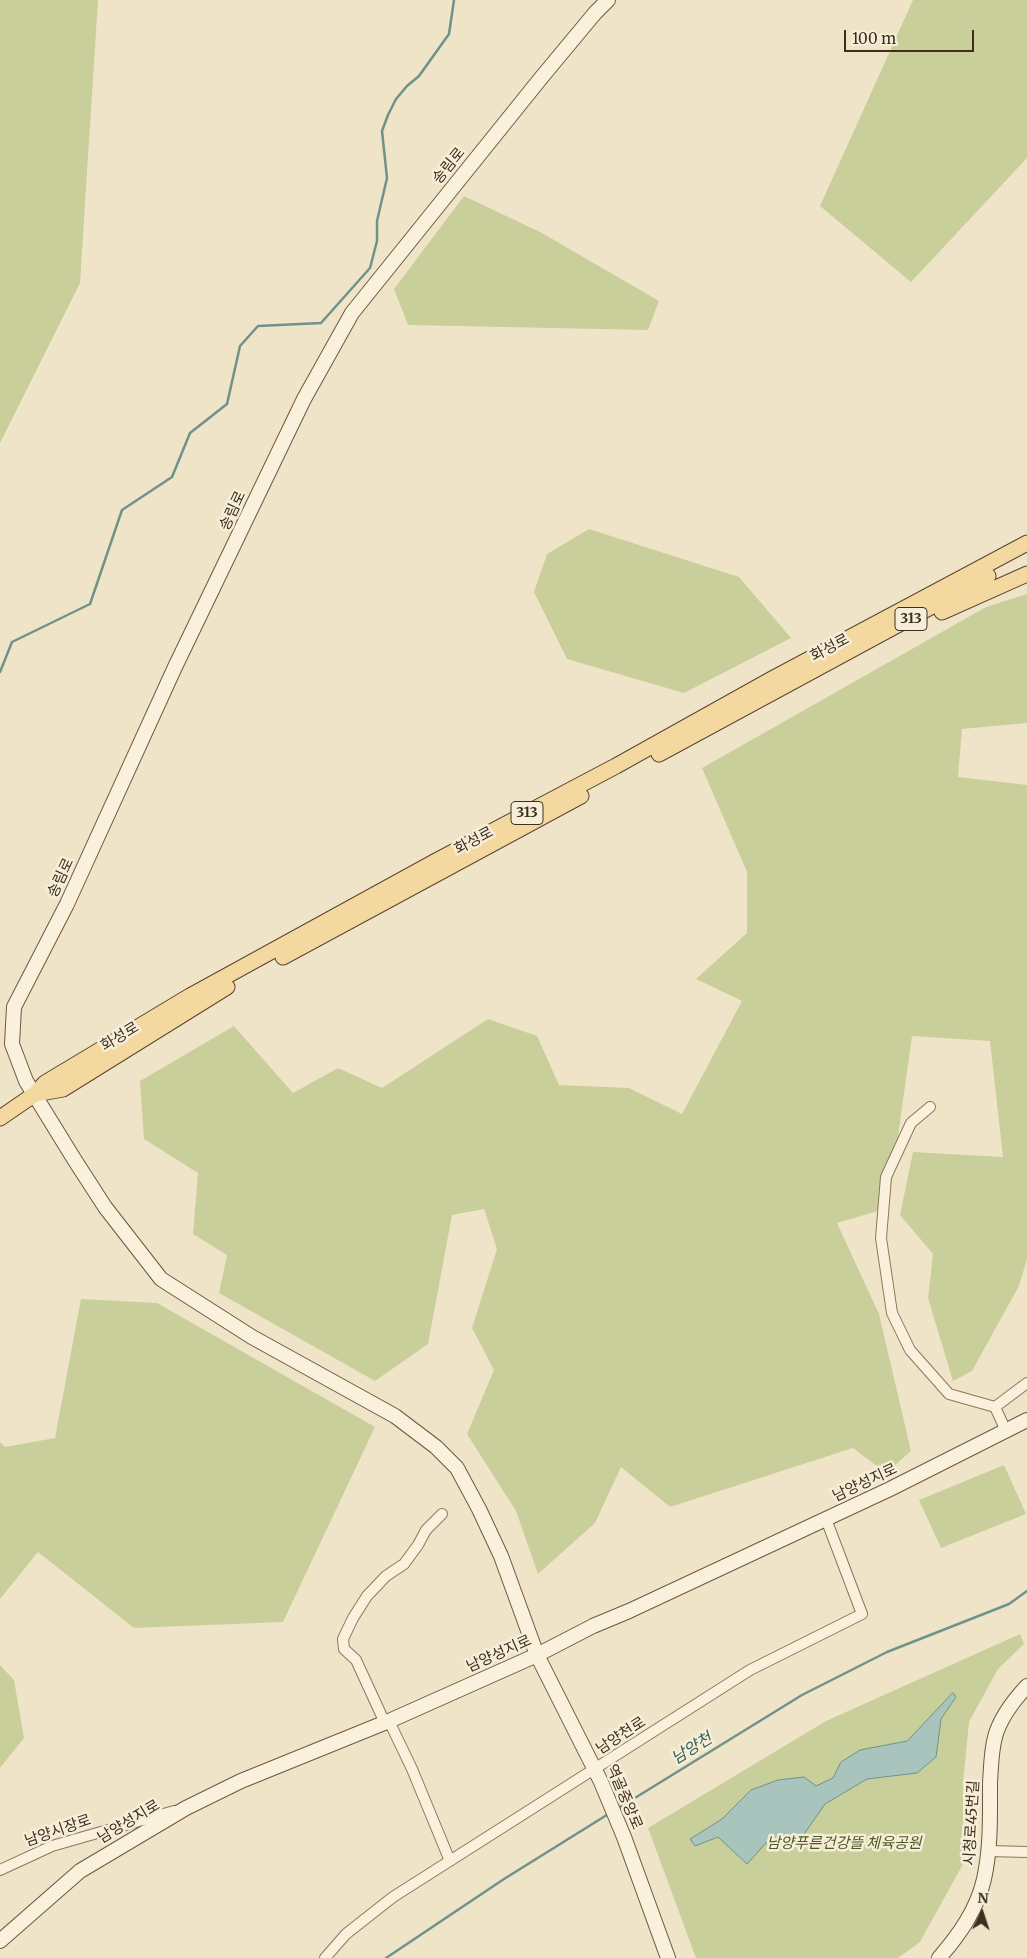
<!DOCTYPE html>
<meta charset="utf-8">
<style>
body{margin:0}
#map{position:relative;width:1027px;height:1958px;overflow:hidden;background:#f0e4c8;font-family:Merriweather,serif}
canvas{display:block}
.north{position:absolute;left:957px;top:1888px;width:50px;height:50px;-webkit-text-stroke:4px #f7eed8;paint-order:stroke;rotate:4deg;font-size:14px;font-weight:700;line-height:20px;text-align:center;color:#3d2e20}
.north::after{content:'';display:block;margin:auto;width:18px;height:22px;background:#3d2e20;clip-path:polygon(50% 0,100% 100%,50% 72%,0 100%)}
.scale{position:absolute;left:844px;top:30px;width:130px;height:22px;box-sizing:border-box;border:2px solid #3d2e20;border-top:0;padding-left:6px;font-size:15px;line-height:18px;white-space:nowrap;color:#3d2e20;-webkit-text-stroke:4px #f7eed8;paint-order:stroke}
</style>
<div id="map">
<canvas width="1027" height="1958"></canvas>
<div class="north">N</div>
<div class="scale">100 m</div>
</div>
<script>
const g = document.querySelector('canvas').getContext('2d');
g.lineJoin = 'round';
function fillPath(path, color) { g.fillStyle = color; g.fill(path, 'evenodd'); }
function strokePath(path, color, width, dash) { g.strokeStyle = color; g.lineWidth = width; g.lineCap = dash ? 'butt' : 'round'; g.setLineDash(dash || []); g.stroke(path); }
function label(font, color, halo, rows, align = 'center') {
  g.font = font + ' Merriweather,"Noto Sans KR",serif'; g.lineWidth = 5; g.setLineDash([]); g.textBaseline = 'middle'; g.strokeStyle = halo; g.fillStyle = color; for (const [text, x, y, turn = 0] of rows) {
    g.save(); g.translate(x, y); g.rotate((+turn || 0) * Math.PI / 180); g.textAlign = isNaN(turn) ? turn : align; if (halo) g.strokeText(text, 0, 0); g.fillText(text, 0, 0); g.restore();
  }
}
fillPath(new Path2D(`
 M 0,0 L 98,0 L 80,283 L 0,443 Z
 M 913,0 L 1027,0 L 1027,158 L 911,282 L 820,206 Z
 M 464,196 L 542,233 L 659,301 L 648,330 L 408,325 L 394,289 Z
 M 589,529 L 739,577 L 791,638 L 684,693 L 567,659 L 534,592 L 547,554 Z
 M 1027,594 L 1027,723 L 962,729 L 958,777 L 1027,785 L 1027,1259 L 1019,1286 L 972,1371 L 953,1381 L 928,1298 L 933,1254 L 900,1215 L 913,1152 L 1003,1157 L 990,1041 L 912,1036 L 888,1208 L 837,1223 L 879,1314 L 911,1451 L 886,1473 L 853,1448 L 670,1507 L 621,1467 L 595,1523 L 538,1574 L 516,1511 L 467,1434 L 494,1370 L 472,1328 L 497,1249 L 484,1209 L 452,1215 L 428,1344 L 375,1381 L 219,1293 L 227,1255 L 193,1234 L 198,1173 L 144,1139 L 140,1081 L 234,1026 L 293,1093 L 338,1068 L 382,1088 L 488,1019 L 537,1036 L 559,1085 L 629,1088 L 682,1114 L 742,1001 L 696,979 L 747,933 L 747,872 L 702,768 L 986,607 Z
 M 81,1299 L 157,1303 L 375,1427 L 283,1622 L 134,1628 L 38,1552 L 0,1599 L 0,1442 L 5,1447 L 55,1438 Z
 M 1004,1465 L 1026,1514 L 941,1548 L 919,1500 Z
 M 1020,1634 L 1024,1644 L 998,1669 L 969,1722 L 963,1783 L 963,1864 L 920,1942 L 898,1958 L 696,1958 L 648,1828 L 826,1721 Z
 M 0,1665 L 14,1680 L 24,1738 L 0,1768 Z`), '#c9cf9b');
const water = new Path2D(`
 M 953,1693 L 956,1697 L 941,1719 L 936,1757 L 917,1773 L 867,1779 L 825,1804 L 802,1837 L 766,1843 L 747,1864 L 718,1837 L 695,1846 L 690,1839 L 722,1819 L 751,1790 L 778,1780 L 804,1777 L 816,1786 L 833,1778 L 841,1762 L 860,1750 L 907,1741 Z`);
fillPath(water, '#a9c4bc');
strokePath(water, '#6f938a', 1);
strokePath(new Path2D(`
 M 0,672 L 12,642 L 90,604 L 122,510 L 172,477 L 190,433 L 227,404 L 240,346 L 258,326 L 321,323 L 370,268 L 377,241 L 377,221 L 387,178 L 382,131 L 388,115 L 396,99 L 407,86 L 419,76 L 449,34 L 454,0
 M 617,1809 L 802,1695 L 887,1652 L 1009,1604 L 1027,1591
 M 386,1958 L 504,1879 L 610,1813`), '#6f938a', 2.5);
const street = new Path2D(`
 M 930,1107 L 911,1123 L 886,1177 L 881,1238 L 892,1313 L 910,1350 L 949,1394 L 995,1407 L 1006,1431
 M 995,1407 L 1027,1383
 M 389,1721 L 412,1769 L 450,1861
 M 385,1723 L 356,1660 L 344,1649 L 343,1639 L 353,1618 L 367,1596 L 386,1576 L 404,1564 L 418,1545 L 426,1530 L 442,1514
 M 989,1851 L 1027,1852
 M 0,1870 L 52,1846 L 174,1811
 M 325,1958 L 346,1934 L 393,1897 L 750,1670 L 862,1614 L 826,1519`);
const secondary = new Path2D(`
 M 608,0 L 595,13 L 541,78 L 352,313 L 304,399 L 175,667 L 67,904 L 14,1007 L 12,1044 L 26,1081 L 74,1159 L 105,1207 L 161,1279 L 252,1337 L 395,1416 L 436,1447 L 457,1468 L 479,1509 L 501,1556 L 537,1655 L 601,1782 L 624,1837 L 668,1958
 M 0,1941 L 80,1871 L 186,1808 L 241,1781 L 389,1721 L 537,1655 L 593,1626 L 629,1611 L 890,1489 L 1027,1420
 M 939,1958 C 959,1935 977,1910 984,1879 C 991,1848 990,1815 990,1783 C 991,1769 991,1752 995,1737 C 1000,1718 1014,1700 1027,1686`);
const primary = new Path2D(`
 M 942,612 L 1027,574
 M 659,754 L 988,576
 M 283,957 L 581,796
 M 35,1094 L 63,1089 L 227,987
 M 0,1118 L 35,1094 L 45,1083 L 190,996 L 436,861 L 616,766 L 772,679 L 1027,543`);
strokePath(street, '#8d765c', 12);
strokePath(secondary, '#6f573f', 16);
strokePath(primary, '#5b4430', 17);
strokePath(street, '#faf1dc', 10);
strokePath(secondary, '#faf1dc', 14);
strokePath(primary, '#f3d9a0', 15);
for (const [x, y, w] of [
 [911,619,32],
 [527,813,32]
]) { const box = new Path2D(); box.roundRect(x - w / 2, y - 11.5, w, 23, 4); g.fillStyle = '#f7eed8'; g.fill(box); strokePath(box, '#3d2e20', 1); }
label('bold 14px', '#3d2e20', null, [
 ["313",911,619],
 ["313",527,813]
]);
label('15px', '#3d2e20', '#f7eed8', [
 ["송림로",449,166,-51],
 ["송림로",233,511,-65],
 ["화성로",830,648,-28],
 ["화성로",474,841,-28],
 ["송림로",61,878,-65],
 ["화성로",120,1037,-31],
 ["남양성지로",865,1483,-25],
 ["남양성지로",499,1654,-24],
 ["남양천로",621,1736,-33],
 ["역골중앙로",624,1797,67],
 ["남양성지로",129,1822,-31],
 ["시청로45번길",972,1823,-87],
 ["남양시장로",58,1831,-19]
]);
label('italic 15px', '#4d5a26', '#f7eed8', [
 ["남양푸른건강뜰 체육공원",844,1844]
]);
label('italic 16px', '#2f5d5a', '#f7eed8', [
 ["남양천",692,1749,-32]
]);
</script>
